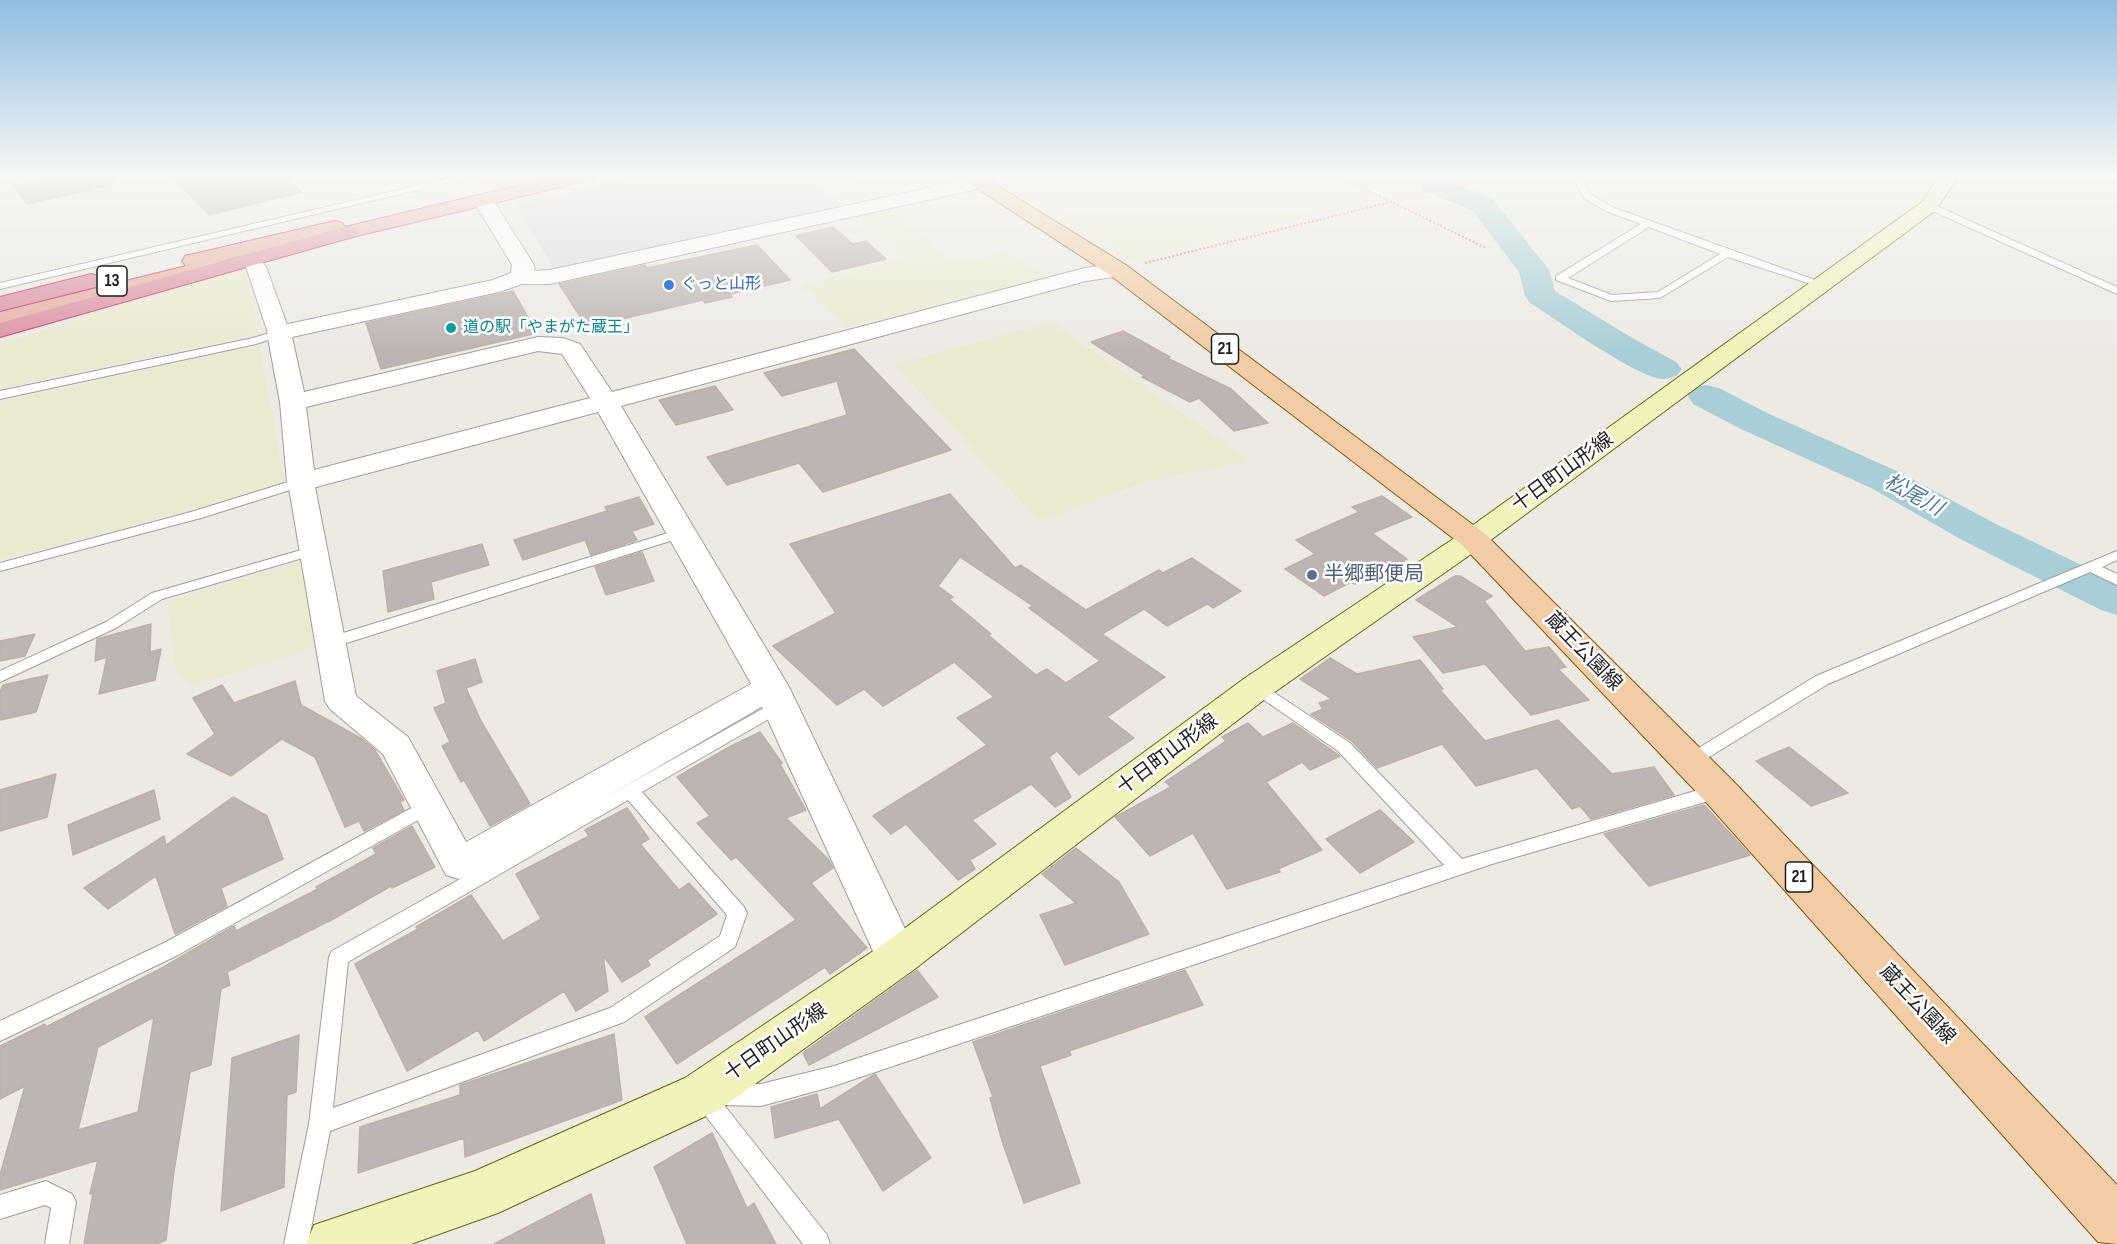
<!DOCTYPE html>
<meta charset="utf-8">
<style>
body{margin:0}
canvas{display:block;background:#edeae4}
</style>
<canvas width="2117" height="1244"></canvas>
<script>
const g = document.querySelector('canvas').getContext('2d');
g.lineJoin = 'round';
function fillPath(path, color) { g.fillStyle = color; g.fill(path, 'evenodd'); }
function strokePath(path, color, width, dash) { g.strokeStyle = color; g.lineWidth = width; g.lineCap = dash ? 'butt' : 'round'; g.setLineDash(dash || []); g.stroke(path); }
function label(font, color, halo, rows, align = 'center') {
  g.font = font + ' "Sofia Sans Condensed","Noto Sans JP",sans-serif'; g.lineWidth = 5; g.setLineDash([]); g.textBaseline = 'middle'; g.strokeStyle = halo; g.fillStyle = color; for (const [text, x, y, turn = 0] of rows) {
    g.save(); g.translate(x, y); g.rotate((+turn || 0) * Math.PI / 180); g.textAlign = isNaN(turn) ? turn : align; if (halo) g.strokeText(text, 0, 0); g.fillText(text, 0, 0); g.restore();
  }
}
fillPath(new Path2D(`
 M 1032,175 L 1324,175 L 1375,200 L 1133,260 L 1005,181 Z
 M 885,208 L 955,263 L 1007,252 L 1047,277 L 845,327 L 802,285 L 908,257 L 855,215 Z
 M 247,268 L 258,334 L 0,389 L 0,345 L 121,303 Z
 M 1052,322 L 1251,461 L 1145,482 L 1039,521 L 895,365 Z
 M 259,345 L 285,485 L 0,560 L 0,402 Z
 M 304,561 L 316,647 L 192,686 L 176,671 L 167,602 Z`), '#eaead1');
fillPath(new Path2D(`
 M 637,175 L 859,175 L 859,176 L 819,185 L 844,207 L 555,271 L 515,204 Z`), '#ddd');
fillPath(new Path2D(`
 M 1424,175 L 1450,175 L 1448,181 L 1492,198 L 1549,270 L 1555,291 L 1629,336 L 1676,362 L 1682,369 L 1676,376 C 1672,377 1667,379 1663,379 C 1637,378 1556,319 1530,303 L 1525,296 L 1519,272 L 1472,210 L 1424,191 L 1420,185 Z
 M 1706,385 L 1719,388 L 1767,413 L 1899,472 L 1994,523 L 2117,582 L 2117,615 L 2101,610 L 1964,541 L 1871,488 L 1741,429 L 1693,404 L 1688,396 L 1693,388 Z`), '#a9ced6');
const building = new Path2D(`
 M 56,175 L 114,175 L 115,184 L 27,204 L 13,185 Z
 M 170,175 L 282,175 L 302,192 L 210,215 Z
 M 833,227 L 853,244 L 866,241 L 886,259 L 832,272 L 796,236 Z
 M 757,245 L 790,280 L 730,294 L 732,297 L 705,303 L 703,300 L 592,326 L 589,323 L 585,324 L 559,284 L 645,265 L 647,268 Z
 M 513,291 L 537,333 L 381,369 L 366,323 Z
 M 1123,331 L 1170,357 L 1167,358 L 1231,389 L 1268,423 L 1234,431 L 1199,398 L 1190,402 L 1142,377 L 1145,376 L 1091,342 Z
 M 854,349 L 951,450 L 823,492 L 799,463 L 727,485 L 707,457 L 847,415 L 837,381 L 782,396 L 764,373 Z
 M 715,386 L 733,410 L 676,425 L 659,400 Z
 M 950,494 L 1015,568 L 1021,565 L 1086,610 L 1159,570 L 1163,573 L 1192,558 L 1241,591 L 1213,608 L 1207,604 L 1167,626 L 1144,609 L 1102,634 L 1165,677 L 1107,717 L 1134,738 L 1079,775 L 1057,751 L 1049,757 L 1071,797 L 1055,807 L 1031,784 L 972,820 L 996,844 L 970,860 L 975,869 L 958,880 L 906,824 L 891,834 L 873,816 L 987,745 L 957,718 L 994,697 L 954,662 L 883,706 L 864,689 L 837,705 L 773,646 L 836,613 L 790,544 ZM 960,557 L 1033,606 L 1029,608 L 1100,661 L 1066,683 L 1047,669 L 1036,675 L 988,635 L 991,634 L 949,599 L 953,597 L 938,586 Z
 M 1382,496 L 1412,517 L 1372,533 L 1407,559 L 1355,584 L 1351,582 L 1324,596 L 1285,569 L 1315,554 L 1296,540 L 1359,512 L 1352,507 Z
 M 639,497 L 654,524 L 632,531 L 637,540 L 591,555 L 585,540 L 523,560 L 514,540 L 607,511 L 605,507 Z
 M 482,544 L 489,565 L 431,582 L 434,599 L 388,612 L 383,571 Z
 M 642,552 L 654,581 L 606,595 L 595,567 Z
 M 1455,576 L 1460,576 L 1492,596 L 1484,601 L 1525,651 L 1549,647 L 1566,667 L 1558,669 L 1589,700 L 1531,715 L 1485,664 L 1443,673 L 1413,637 L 1458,627 L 1416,600 Z
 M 151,624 L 150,652 L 161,649 L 155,680 L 99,694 L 107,657 L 95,661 L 97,639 Z
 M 35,634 L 25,656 L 0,661 L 0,641 Z
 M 1330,658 L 1357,674 L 1420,660 L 1443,689 L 1440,690 L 1485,741 L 1558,720 L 1612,774 L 1654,767 L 1674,795 L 1591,819 L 1580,806 L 1572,809 L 1537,768 L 1476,786 L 1442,744 L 1377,768 L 1352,741 L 1311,714 L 1323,709 L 1319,703 L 1332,699 L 1300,679 Z
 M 475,659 L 482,682 L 466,688 L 481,721 L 530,804 L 490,826 L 464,780 L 461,782 L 442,746 L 450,742 L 434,708 L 446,703 L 437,671 Z
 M 48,675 L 36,712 L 0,720 L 0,692 L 3,685 Z
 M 295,681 L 301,705 L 362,739 L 375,750 L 404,800 L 400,802 L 404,810 L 364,831 L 359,821 L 345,827 L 315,757 L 282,739 L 231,776 L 187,754 L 215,734 L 193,698 L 222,685 L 234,703 Z
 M 1248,723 L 1263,737 L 1293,723 L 1340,756 L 1310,770 L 1302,762 L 1266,782 L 1322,850 L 1278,869 L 1280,872 L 1227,889 L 1193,833 L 1150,856 L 1115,817 L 1171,787 L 1165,782 L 1226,741 L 1222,737 Z
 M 760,732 L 782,763 L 780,764 L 806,810 L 786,818 L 829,860 L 833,868 L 811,883 L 867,948 L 830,974 L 825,967 L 677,1064 L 645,1017 L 796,920 L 736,857 L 731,860 L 697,823 L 710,816 L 677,777 L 731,746 Z
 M 1789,747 L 1848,793 L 1811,806 L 1756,761 Z
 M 56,774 L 47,817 L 0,831 L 0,790 Z
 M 154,790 L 160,819 L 73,855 L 68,825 Z
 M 233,797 L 267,816 L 283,859 L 221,888 L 227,906 L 175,934 L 156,876 L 108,909 L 84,888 L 164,836 L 166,845 Z
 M 1704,805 L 1750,855 L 1649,886 L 1604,834 Z
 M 627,808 L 649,839 L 640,844 L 679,890 L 689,883 L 717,914 L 647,960 L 650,965 L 622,982 L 603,955 L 608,991 L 576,1011 L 564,991 L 484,1041 L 478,1030 L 407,1071 L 355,964 L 418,929 L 416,927 L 471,895 L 503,941 L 541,919 L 516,874 L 589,836 L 585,830 Z
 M 1380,810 L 1414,842 L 1360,873 L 1326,839 Z
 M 412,826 L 435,867 L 392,888 L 391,886 L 335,918 L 227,972 L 230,985 L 221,989 L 211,1065 L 190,1072 L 174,1171 L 166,1240 L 157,1244 L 84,1244 L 93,1193 L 90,1194 L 98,1160 L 0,1190 L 0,1175 L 25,1086 L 0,1099 L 0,1046 L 45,1024 L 46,1027 L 160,969 L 234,926 L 236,931 L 318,889 L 316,887 L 376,854 L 373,848 ZM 154,1017 L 138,1112 L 78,1130 L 98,1047 Z
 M 1076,848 L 1119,882 L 1149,934 L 1065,965 L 1040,915 L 1076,903 L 1042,874 Z
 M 917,970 L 938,997 L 809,1065 L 803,1053 Z
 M 1185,970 L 1203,1005 L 1069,1051 L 1071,1055 L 1040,1066 L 1080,1183 L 1024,1203 L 1003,1144 L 990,1098 L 993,1097 L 973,1042 Z
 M 614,1034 L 622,1100 L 465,1157 L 464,1138 L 358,1173 L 360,1127 L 460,1095 L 460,1085 Z
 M 299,1035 L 296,1092 L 287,1095 L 284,1187 L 221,1211 L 232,1058 Z
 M 875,1074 L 931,1158 L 883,1191 L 839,1119 L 775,1138 L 771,1107 L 817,1094 L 820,1109 Z
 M 712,1133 L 747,1208 L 754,1203 L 776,1244 L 687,1244 L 654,1167 Z
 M 591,1194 L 605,1244 L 494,1244 Z`);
fillPath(building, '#bdb5b1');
strokePath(building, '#bdb0a8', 1.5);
const service = new Path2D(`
 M 463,175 L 480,175 L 0,289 L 0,283 Z
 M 1571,175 L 1579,175 L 1590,194 L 1612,207 L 1826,284 L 1817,286 L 1728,257 L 1660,298 L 1611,301 L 1556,280 L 1556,276 L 1641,224 L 1606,211 L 1584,198 ZM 1649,227 L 1720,254 L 1658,292 L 1612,295 L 1568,278 Z
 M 1926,204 L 1932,204 L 2117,287 L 2117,294 L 1926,208 Z
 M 279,330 L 283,331 L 283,335 L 256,344 L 0,399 L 0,391 L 253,338 Z
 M 301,478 L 307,482 L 306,485 L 201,518 L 0,571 L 0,563 L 191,512 Z
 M 681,529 L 688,533 L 686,536 L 337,646 L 332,647 L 324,642 L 327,638 Z
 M 315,546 L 322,550 L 320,553 L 162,599 L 116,628 L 0,682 L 0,671 L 106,622 L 152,593 Z
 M 2117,551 L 2117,560 L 2102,567 L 2117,574 L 2117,585 L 2090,572 L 1828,684 L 1696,765 L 1690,767 L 1684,765 L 1681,761 L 1684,757 L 1816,676 Z
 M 1257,681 L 1350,743 L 1462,859 L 1719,784 L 1725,786 L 1728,791 L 1725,796 L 1719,798 L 1492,864 L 834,1086 L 761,1106 L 724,1105 L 827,1235 L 830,1244 L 803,1244 L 696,1103 L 693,1096 L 696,1089 L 704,1085 L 711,1088 L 720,1084 L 761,1084 L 834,1066 L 1444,865 L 1338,751 L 1251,691 L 1249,687 L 1251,683 Z
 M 780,699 L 786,701 L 788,705 L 786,709 L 642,792 L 744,907 L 747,913 L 735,947 L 624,1022 L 330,1131 L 308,1244 L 284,1244 L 309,1124 L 329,957 L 332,951 ZM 628,800 L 727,915 L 720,936 L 610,1008 L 333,1108 L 348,962 Z
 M 428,799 L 434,801 L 437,806 L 434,811 L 178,955 L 0,1041 L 0,1021 L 164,943 Z
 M 46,1181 L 72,1194 L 76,1202 L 69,1244 L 45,1244 L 51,1208 L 45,1205 L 0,1219 L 0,1195 Z`);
const minor = new Path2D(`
 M 256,261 L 263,263 L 266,267 L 290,333 L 287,338 L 279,339 L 271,338 L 268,333 L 246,267 L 249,263 Z
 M 301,474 L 310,477 L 314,482 L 356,696 L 408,737 L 466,842 L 760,679 L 771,676 L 782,679 L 787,687 L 782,695 L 472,875 L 459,879 L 446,875 L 383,754 L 330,709 L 325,701 L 288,482 L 292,477 Z`);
const tertiary = new Path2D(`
 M 979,177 L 986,179 L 988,183 L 986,187 L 550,284 L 522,284 L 499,292 L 292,337 L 304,392 L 538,337 L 563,338 L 580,344 L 612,392 L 1085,268 L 1118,263 L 1126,265 L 1129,270 L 1126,275 L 1086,281 L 621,406 L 789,687 L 919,958 L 912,971 L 897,977 L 882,971 L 753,687 L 598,412 L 301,491 L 291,488 L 287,482 L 280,402 L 267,333 L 271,328 L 279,326 L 493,280 L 511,273 L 512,265 L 473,200 L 476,196 L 490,196 L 493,200 L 534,265 L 535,271 L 550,270 ZM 538,351 L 562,354 L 590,398 L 314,470 L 306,407 Z`);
const secondary = new Path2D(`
 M 1940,175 L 1959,175 L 1936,210 L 1484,545 L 1269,696 L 912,971 L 719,1110 L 498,1213 L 411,1244 L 306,1244 L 314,1225 L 475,1171 L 685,1078 L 882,945 L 1245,678 L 1462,533 L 1922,202 Z`);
const primary = new Path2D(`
 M 957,175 L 980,175 L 1126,265 L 1484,533 L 1733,781 L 2117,1185 L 2117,1244 L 2098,1242 L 1705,801 L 1462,545 L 1110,275 Z`);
const trunk = new Path2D(`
 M 562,175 L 596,175 L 594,179 L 315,246 L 308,244 L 305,240 L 226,260 L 229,264 L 226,269 L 0,326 L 0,312 L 186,266 L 182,261 L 185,256 L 335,221 L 342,223 L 345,227 Z`);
const motorway = new Path2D(`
 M 349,226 L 356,228 L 359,232 L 356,236 L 0,337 L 0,323 Z
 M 91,274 L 99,276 L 102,281 L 99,286 L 0,311 L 0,297 Z`);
strokePath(service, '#9e9e9e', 2);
strokePath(minor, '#9e9e9e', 2);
strokePath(tertiary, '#9e9e9e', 2);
strokePath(secondary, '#636810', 2);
strokePath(primary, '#865910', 2);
strokePath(trunk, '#c53770', 2);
strokePath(motorway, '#c53770', 2);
strokePath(new Path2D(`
 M 1336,175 L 1486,248
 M 1145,263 L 1391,202`), '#ea7e78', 2, [2, 2]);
fillPath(service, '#fff');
fillPath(minor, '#fff');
fillPath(tertiary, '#fff');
fillPath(secondary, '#f2f2bd');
fillPath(primary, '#f1cca5');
fillPath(trunk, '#e6b0a5');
fillPath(motorway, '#dc94a5');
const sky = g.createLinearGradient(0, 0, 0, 350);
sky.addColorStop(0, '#8fbee1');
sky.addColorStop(0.5, '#f7f6f3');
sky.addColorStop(1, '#f7f6f300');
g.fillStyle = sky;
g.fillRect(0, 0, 2117, 350);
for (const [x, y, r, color] of [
 [669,285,6,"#3f7fe0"],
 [451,328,6,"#0f9aa8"],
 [1312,575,6,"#5c6f8a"]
]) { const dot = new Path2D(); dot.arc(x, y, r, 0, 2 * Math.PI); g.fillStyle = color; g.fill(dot); strokePath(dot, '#fff', 2); }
label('16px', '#366cbe', '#fff', [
 ["ぐっと山形",681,285]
], 'left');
label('16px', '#0d838f', '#fff', [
 ["道の駅「やまがた蔵王」",463,328]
], 'left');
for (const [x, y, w] of [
 [112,281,30],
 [1225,349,27],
 [1799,877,27]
]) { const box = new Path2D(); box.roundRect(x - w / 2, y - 15, w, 30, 4.5); g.fillStyle = '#fff'; g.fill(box); strokePath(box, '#1d1d1d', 1.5); }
label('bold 18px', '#1d1d1d', null, [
 ["13",112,281],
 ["21",1225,349],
 ["21",1799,877]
]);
label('20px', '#1d1d1d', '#fff', [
 ["十日町山形線",1563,473,-36],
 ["蔵王公園線",1583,652,46],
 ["十日町山形線",1168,755,-37],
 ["蔵王公園線",1917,1005,47],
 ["十日町山形線",776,1043,-35]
]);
label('20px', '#4e5e75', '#fff', [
 ["半郷郵便局",1324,575]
], 'left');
label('italic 21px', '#517a9b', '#fff', [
 ["松尾川",1913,496,29]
]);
</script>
